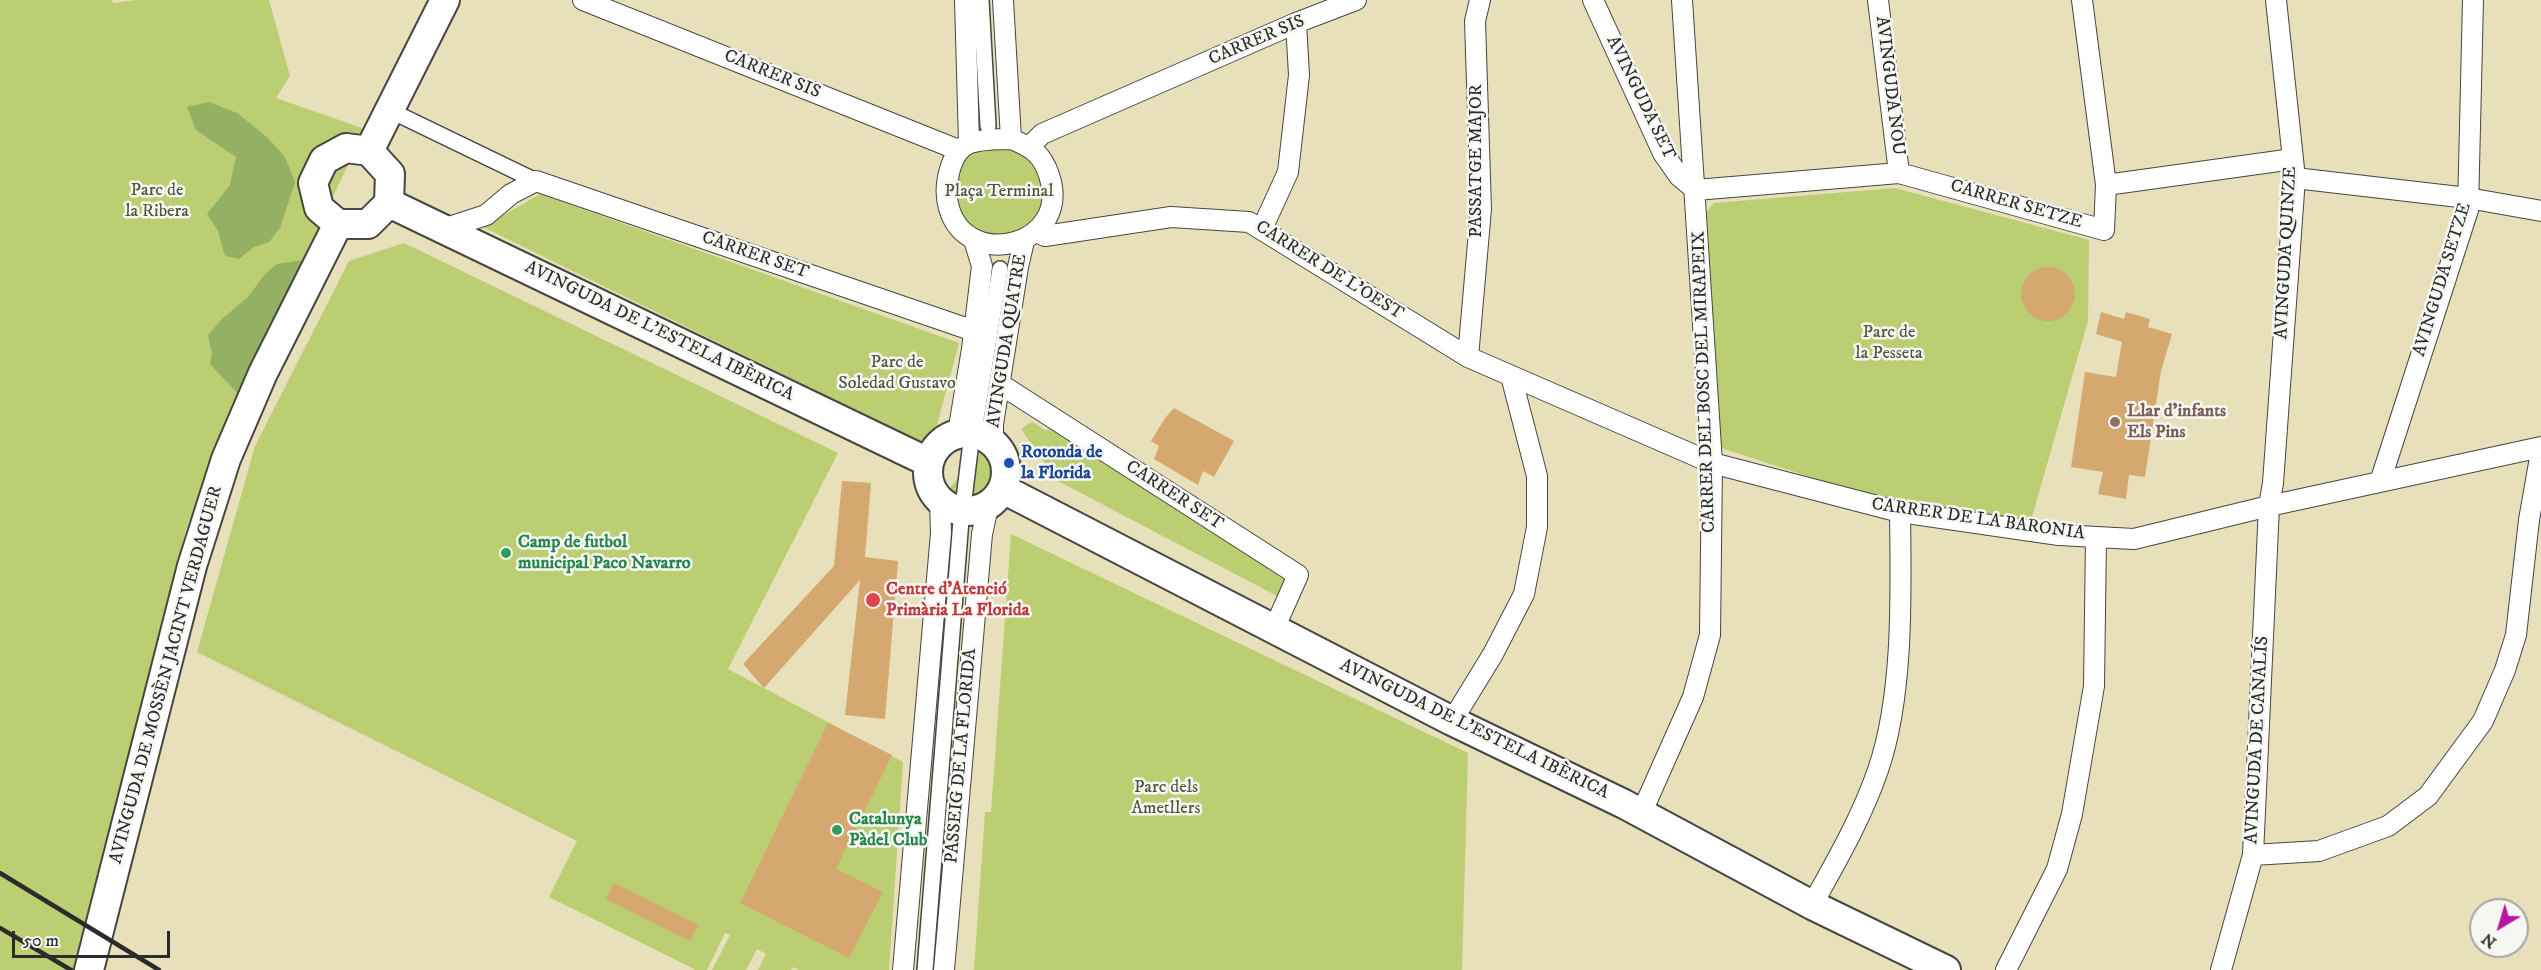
<!DOCTYPE html>
<meta charset="utf-8">
<style>
body{margin:0}
#map{position:relative;width:2541px;height:970px;overflow:hidden;background:#e7e0ba;font-family:"IM FELL DW Pica",serif}
canvas{display:block}
.north{position:absolute;left:2469px;top:898px;width:60px;height:60px;box-sizing:border-box;background:#f6f6f2;border:2px solid #a5a5a2;border-radius:50%;rotate:218deg;font-size:16px;font-weight:700;line-height:24px;text-align:center;color:#2b2b2b}
.north::after{content:'';display:block;margin:auto;width:21px;height:27px;background:#b5179e;clip-path:polygon(50% 0,100% 100%,50% 72%,0 100%)}
.scale{position:absolute;left:12px;top:931px;width:158px;height:27px;box-sizing:border-box;border:3px solid #2b2b2b;border-top:0;padding-left:8px;font-size:18px;line-height:21px;white-space:nowrap;color:#2b2b2b;-webkit-text-stroke:4px #f6f6f2;paint-order:stroke}
</style>
<div id="map">
<canvas width="2541" height="970"></canvas>
<div class="north">N</div>
<div class="scale">50 m</div>
</div>
<script>
const g = document.querySelector('canvas').getContext('2d');
g.lineJoin = 'round';
function fillPath(path, color) { g.fillStyle = color; g.fill(path, 'evenodd'); }
function strokePath(path, color, width, dash) { g.strokeStyle = color; g.lineWidth = width; g.lineCap = dash ? 'butt' : 'round'; g.setLineDash(dash || []); g.stroke(path); }
function label(font, color, halo, rows, align = 'center') {
  g.font = font + ' "IM FELL DW Pica",serif'; g.lineWidth = 5; g.setLineDash([]); g.textBaseline = 'middle'; g.strokeStyle = halo; g.fillStyle = color; for (const [text, x, y, turn = 0] of rows) {
    g.save(); g.translate(x, y); g.rotate((+turn || 0) * Math.PI / 180); g.textAlign = isNaN(turn) ? turn : align; if (halo) g.strokeText(text, 0, 0); g.fillText(text, 0, 0); g.restore();
  }
}
fillPath(new Path2D(`
 M 0,0 L 112,0 L 113,3 L 137,0 L 269,0 L 290,76 L 276,98 L 365,129 L 232,410 L 186,529 L 76,970 L 0,970 Z
 M 988,140 L 1045,163 L 1049,214 L 999,246 L 957,224 L 951,169 Z
 M 1895,188 L 2089,240 L 2088,321 L 2030,524 L 1856,492 L 1721,448 L 1702,217 L 1714,203 Z
 M 540,194 L 959,343 L 934,436 L 919,441 L 483,227 Z
 M 404,243 L 838,453 L 728,669 L 903,762 L 889,970 L 799,970 L 793,967 L 791,970 L 758,970 L 766,954 L 757,949 L 746,970 L 712,970 L 730,935 L 725,933 L 707,970 L 696,970 L 549,897 L 577,841 L 197,652 L 255,446 L 349,261 Z
 M 1032,422 L 1045,430 L 1056,428 L 1289,578 L 1279,597 L 1056,480 L 1021,429 Z
 M 978,450 L 987,458 L 991,466 L 1007,469 C 1003,492 991,519 962,512 C 954,510 947,505 940,502 Z
 M 1011,534 L 1468,753 L 1462,970 L 974,970 L 985,812 L 991,812 Z`), '#bbce71');
fillPath(new Path2D(`
 M 209,102 L 237,113 L 268,138 L 285,157 L 295,182 L 280,228 L 269,242 L 254,247 L 239,259 L 225,256 L 218,231 L 207,214 L 230,185 L 236,157 L 196,130 L 187,107 Z
 M 303,260 L 239,395 L 210,364 L 212,354 L 208,335 L 222,319 L 248,297 L 265,274 L 277,264 Z`), '#94b163');
fillPath(new Path2D(`
 M2021 294a27 27 0 1 1 54 0a27 27 0 1 1-54 0Z
 M 2101,312 L 2124,319 L 2126,312 L 2150,319 L 2148,327 L 2172,334 L 2161,371 L 2145,477 L 2129,475 L 2126,499 L 2098,494 L 2103,472 L 2071,467 L 2085,372 L 2116,377 L 2122,342 L 2096,334 Z
 M 1174,408 L 1234,441 L 1214,477 L 1203,471 L 1198,485 L 1154,459 L 1159,446 L 1151,441 L 1165,418 Z
 M 842,481 L 871,483 L 865,557 L 898,561 L 885,719 L 845,715 L 860,580 L 764,688 L 743,664 L 834,566 Z
 M 828,723 L 892,755 L 836,869 L 883,892 L 849,958 L 740,903 Z
 M 614,883 L 698,925 L 690,941 L 606,899 Z`), '#d5a870');
const pedestrian = new Path2D(`
 M 981,0 L 988,126
 M 385,108 L 536,181
 M 975,425 L 1000,269
 M 964,499 L 970,450
 M 925,970 L 961,520`);
const minor = new Path2D(`
 M 583,0 L 951,147 L 959,151
 M 965,0 L 969,143
 M 1003,0 L 1011,139
 M 1593,0 L 1663,153 L 1679,176 L 1696,190
 M 1878,0 L 1899,173
 M 2082,0 L 2106,185
 M 1011,139 C 1032,147 1042,154 1049,175 C 1073,246 967,272 949,208 C 943,189 949,151 970,143 C 983,139 998,139 1011,139 Z
 M 1030,146 L 1042,134 L 1296,23 L 1356,0
 M 2295,178 L 2468,198 L 2541,211
 M 1696,190 L 1899,173 L 2104,230 L 2106,185 L 2293,159
 M 443,229 L 486,215 L 511,194 L 536,181 L 974,331
 M 1262,229 L 1288,172 L 1299,75 L 1296,23
 M 1037,232 L 1045,236 L 1171,217 L 1249,222 L 1468,357 L 1712,463 L 1900,512 L 2059,535 L 2134,539 L 2269,506 L 2541,447
 M 1468,357 L 1481,209 L 1475,21 L 1480,0
 M 1000,384 L 1298,575 L 1274,629
 M 958,433 L 972,349 L 982,266 L 974,240
 M 993,442 L 993,424 L 1018,267 L 1024,241
 M 2380,482 L 2468,210 L 2473,0
 M 1452,721 L 1493,654 L 1524,594 L 1537,527 L 1537,476 L 1511,376
 M 1641,814 L 1693,697 L 1710,635 L 1712,463 L 1682,0
 M 2253,855 L 2319,851 L 2388,826 L 2428,796 L 2483,721 L 2505,670 L 2516,635 L 2529,520 L 2541,452
 M 1812,905 C 1836,862 1862,817 1878,770 C 1904,695 1901,591 1900,512
 M 903,970 L 941,533 L 940,502
 M 944,970 L 982,534 L 988,507
 M 2006,970 L 2057,869 L 2072,814 L 2094,686 L 2096,537
 M 2221,970 L 2253,855 L 2269,506 L 2273,483 L 2295,178 L 2276,0`);
const secondary = new Path2D(`
 M 346,148 L 369,151 L 390,174 L 389,203 L 368,224 L 338,224 L 319,208 L 313,183 L 324,160 Z
 M 369,151 L 445,0
 M 389,203 L 928,462
 M928 472a39 39 0 1 1 78 0a39 39 0 1 1-78 0Z
 M 1003,489 L 1452,721 L 1624,804 L 1812,905 L 1946,970
 M 89,970 L 192,566 L 226,459 L 263,373 L 338,224`);
strokePath(pedestrian, '#474640', 18);
strokePath(minor, '#474640', 22);
strokePath(secondary, '#474640', 32);
strokePath(pedestrian, '#fff', 15);
strokePath(minor, '#fff', 20);
strokePath(secondary, '#fff', 28);
strokePath(new Path2D(`
 M 0,873 L 159,970
 M 0,928 L 71,970`), '#2b2b2b', 4.5);
for (const [x, y, r, color] of [
 [2115,422,6,"#8d6e63"],
 [1009,463,6,"#1a4fb4"],
 [506,553,6,"#2e9e5b"],
 [873,600,8,"#e0444e"],
 [837,830,6,"#2e9e5b"]
]) { const dot = new Path2D(); dot.arc(x, y, r, 0, 2 * Math.PI); g.fillStyle = color; g.fill(dot); strokePath(dot, '#f6f6f2', 2); }
label('18px', '#2b2b2b', '#f6f6f2', [
 ["CARRER SIS",1257,41,-23],
 ["CARRER SIS",772,75,22],
 ["AVINGUDA NOU",1889,86,83],
 ["AVINGUDA SET",1640,98,64],
 ["PASSATGE MAJOR",1477,161,-90],
 ["CARRER SETZE",2016,205,16],
 ["AVINGUDA QUINZE",2287,253,-87],
 ["CARRER SET",755,256,19],
 ["CARRER DE L'OEST",1329,271,32],
 ["AVINGUDA SETZE",2443,280,-73],
 ["AVINGUDA DE L'ESTELA IBÈRICA",659,332,26],
 ["AVINGUDA QUATRE",1008,341,-81],
 ["CARRER DEL BOSC DEL MIRAPEIX",1705,382,-92],
 ["CARRER SET",1174,496,33],
 ["CARRER DE LA BARONIA",1978,520,8],
 ["AVINGUDA DE MOSSÈN JACINT VERDAGUER",167,675,-75],
 ["AVINGUDA DE L'ESTELA IBÈRICA",1474,730,26],
 ["AVINGUDA DE CANALÍS",2258,740,-87],
 ["PASSEIG DE LA FLORIDA",962,756,-85]
]);
label('18px', '#4f543c', '#f6f6f2', [
 ["Parc de",157,191],
 ["la Ribera",157,212],
 ["Plaça Terminal",999,192],
 ["Parc de",1889,333],
 ["la Pesseta",1889,354],
 ["Parc de",897,363],
 ["Soledad Gustavo",897,384],
 ["Parc dels",1166,788],
 ["Ametllers",1166,809]
]);
label('bold 18px', '#785e54', '#f6f6f2', [
 ["Llar d'infants",2127,412],
 ["Els Pins",2127,433]
], 'left');
label('bold 18px', '#164399', '#f6f6f2', [
 ["Rotonda de",1021,453],
 ["la Florida",1021,474]
], 'left');
label('bold 18px', '#27864d', '#f6f6f2', [
 ["Camp de futbol",518,543],
 ["municipal Paco Navarro",518,564],
 ["Catalunya",849,820],
 ["Pàdel Club",849,841]
], 'left');
label('bold 18px', '#be3a42', '#f6f6f2', [
 ["Centre d'Atenció",886,590],
 ["Primària La Florida",886,611]
], 'left');
</script>
